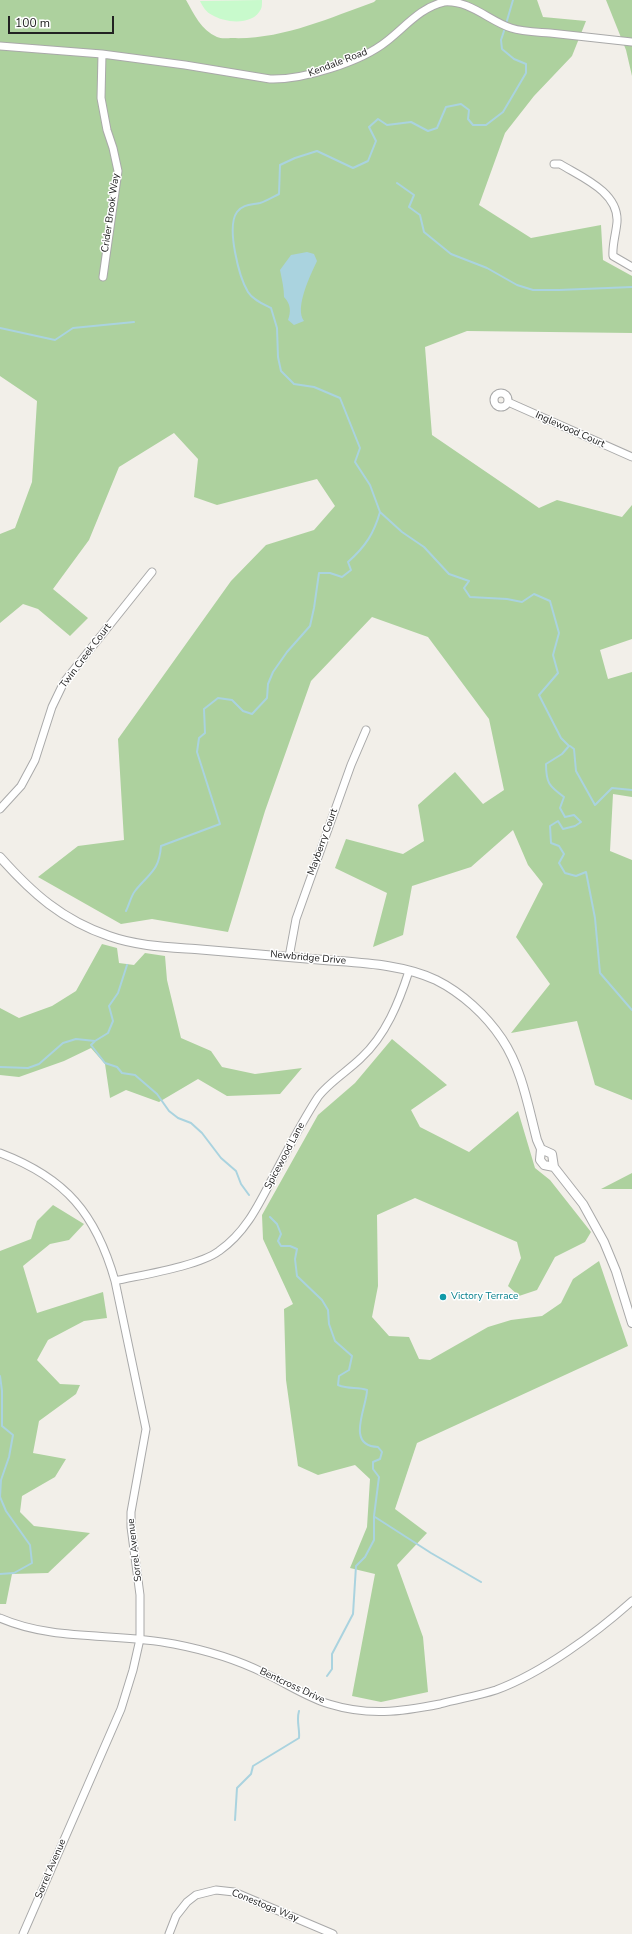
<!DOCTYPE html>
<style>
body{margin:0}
#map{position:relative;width:632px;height:1934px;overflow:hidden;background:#f2efe9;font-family:"Nunito Sans",sans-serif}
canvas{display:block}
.scale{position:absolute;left:8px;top:16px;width:106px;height:18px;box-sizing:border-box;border:2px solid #222;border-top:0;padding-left:5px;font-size:12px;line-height:14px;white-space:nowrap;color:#222;-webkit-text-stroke:3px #fff;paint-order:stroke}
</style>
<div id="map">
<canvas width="632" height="1934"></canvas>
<div class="scale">100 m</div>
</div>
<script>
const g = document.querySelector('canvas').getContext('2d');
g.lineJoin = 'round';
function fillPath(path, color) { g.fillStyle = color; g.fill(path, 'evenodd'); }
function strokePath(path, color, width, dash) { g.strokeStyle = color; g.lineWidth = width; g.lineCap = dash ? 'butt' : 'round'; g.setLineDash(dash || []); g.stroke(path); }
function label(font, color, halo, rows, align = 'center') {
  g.font = font + ' "Nunito Sans",sans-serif'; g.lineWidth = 3; g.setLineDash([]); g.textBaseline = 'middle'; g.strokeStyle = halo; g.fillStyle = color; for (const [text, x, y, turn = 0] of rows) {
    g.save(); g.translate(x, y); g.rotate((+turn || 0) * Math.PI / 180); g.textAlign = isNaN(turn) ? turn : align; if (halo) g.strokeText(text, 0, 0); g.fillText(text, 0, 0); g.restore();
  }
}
fillPath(new Path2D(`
 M 0,0 L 186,0 C 194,14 201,30 217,37 C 221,39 228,38 232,38 C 281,40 329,18 374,2 L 376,0 L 537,0 L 543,17 L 586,21 L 572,56 L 534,96 L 505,133 L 479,205 L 531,238 L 601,225 L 603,260 L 632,276 L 632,333 L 467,331 L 425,347 L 432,435 L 539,508 L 557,500 L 622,517 L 632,505 L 632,639 L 600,650 L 608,679 L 632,672 L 632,797 L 613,794 L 610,851 L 632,860 L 632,1100 L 595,1085 L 577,1021 L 511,1033 L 550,984 L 516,937 L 543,884 L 528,865 L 513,830 L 471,867 L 412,886 L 403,935 L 373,947 L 387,893 L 335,868 L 346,839 L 403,854 L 424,841 L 418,805 L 455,772 L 483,804 L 504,790 L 489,719 L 428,637 L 372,617 L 311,681 L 265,811 L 228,932 L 152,919 L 121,924 L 38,877 L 78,846 L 124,840 L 118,739 L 231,581 L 266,545 L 314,530 L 335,506 L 317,479 L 217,505 L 194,497 L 198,459 L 174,433 L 119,467 L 89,540 L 53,589 L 88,618 L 70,636 L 38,609 L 23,604 L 0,623 L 0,534 L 15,528 L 32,482 L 37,401 L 0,376 Z
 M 606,0 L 632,0 L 632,76 L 626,50 Z
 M 102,944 L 117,948 L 119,963 L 134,965 L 145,953 L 165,956 L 167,980 L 181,1038 L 211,1051 L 222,1067 L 255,1074 L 302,1068 L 280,1094 L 227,1096 L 198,1079 L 159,1102 L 126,1090 L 110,1098 L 105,1064 L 91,1048 L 64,1061 L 19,1077 L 0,1075 L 0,1008 L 19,1018 L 52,1006 L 76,991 Z
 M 392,1039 L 447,1085 L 411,1110 L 420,1127 L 469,1152 L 518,1111 L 535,1168 L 550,1180 L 591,1232 L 585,1242 L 555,1257 L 537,1290 L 519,1296 L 508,1286 L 521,1258 L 517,1242 L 415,1198 L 377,1215 L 378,1286 L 372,1317 L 389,1336 L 409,1337 L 419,1359 L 430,1360 L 488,1327 L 511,1320 L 542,1316 L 561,1303 L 573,1279 L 599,1261 L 628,1346 L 417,1443 L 395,1509 L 427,1533 L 397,1565 L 423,1637 L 428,1692 L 381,1702 L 352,1696 L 375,1574 L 350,1568 L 367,1527 L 370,1479 L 355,1465 L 318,1475 L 298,1466 L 286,1380 L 284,1309 L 293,1304 L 263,1239 L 262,1215 L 318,1115 L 355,1083 Z
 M 632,1173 L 632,1189 L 601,1189 Z
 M 53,1205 L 84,1224 L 69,1240 L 50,1244 L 23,1266 L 37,1313 L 103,1292 L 107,1318 L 84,1321 L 48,1340 L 37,1360 L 60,1384 L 80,1385 L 76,1394 L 39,1421 L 33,1453 L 66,1459 L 55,1477 L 22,1496 L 20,1512 L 34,1526 L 90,1533 L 48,1573 L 12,1574 L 6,1604 L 0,1604 L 0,1251 L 31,1239 L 37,1221 Z`), '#add19e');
fillPath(new Path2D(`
 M 262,0 C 262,3 262,7 261,9 C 253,26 225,23 212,15 C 206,12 203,7 200,1 Z`), '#c8facc');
fillPath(new Path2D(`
 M 307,252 L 314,254 L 317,261 C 311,274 294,308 304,321 L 294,325 L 288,320 C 291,312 291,304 284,297 C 284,288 282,280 280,270 L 291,255 Z`), '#aad3df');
strokePath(new Path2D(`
 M 506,24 L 513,0
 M 505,28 L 501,40 L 502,49 L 514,59 L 526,64 L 526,73 L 503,112 L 486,125 L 473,125 L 468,119 L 469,110 L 461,104 L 446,107 L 437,128 L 428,131 L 411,122 L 387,125 L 378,119 L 369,127 L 376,141 L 368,161 L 353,168 L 317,151 L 295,158 L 280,165 L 279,194 C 273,197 266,201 260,203 C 251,205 243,204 237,212 C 226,227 239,277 248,292 C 253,300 263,304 271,308 L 277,328 L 278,357 L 281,371 L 294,384 L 314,387 L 340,398 L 360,448 L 355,462 L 370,485 L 380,512 L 402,532 L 424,547 L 449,574 L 469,581 L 464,588 L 470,597 L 507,599 L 522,602 L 534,594 L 550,601 L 559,633 L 553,655 L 558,673 L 539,695 L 561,738 L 569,746 L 562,754 L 546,764 C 546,783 549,786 564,797 L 560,808 L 565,817 L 574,815 L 581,822 L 575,826 L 563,829 L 558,821 L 550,826 L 551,843 L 559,846 L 564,854 L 559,863 L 565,873 L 576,876 L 586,872 L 595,918 L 600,973 L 632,1010
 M 397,183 L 414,195 L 409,207 L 420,215 L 424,232 L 451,254 L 487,268 L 517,285 L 533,290 L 559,290 L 632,287
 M 0,328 L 55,340 L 73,328 L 134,322
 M 570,746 L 574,749 L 576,771 L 595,805 L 612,788 L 632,790
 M 126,911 C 129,905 131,896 135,891 C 149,873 159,872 161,846 L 220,824 L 197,752 L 199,738 L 205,733 L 204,709 L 218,698 L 232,700 L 243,711 L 252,714 L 267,698 L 268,684 L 273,672 L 287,652 L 310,626 L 314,608 L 319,573 L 330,573 L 342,577 L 351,570 L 348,562 C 366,546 374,533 380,512
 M 95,1041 L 91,1045 L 105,1063 L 117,1067 L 122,1073 L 135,1075 L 157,1094 L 169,1111 L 178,1118 L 191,1123 L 202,1133 L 221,1158 L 236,1171 L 241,1184 L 249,1195
 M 0,1067 L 28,1068 L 39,1064 L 63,1043 L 76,1039 L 95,1041 L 108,1033 L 113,1021 L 109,1006 L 118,993 L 127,965
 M 270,1217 L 277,1224 L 281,1234 L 278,1241 L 281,1246 L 290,1246 L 297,1249 L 295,1259 L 297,1276 L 322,1300 L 328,1310 L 329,1324 L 335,1341 L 352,1356 L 349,1370 L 339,1376 L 338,1385 C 350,1390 357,1386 367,1390 C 367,1407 345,1446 378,1447 L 382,1452 L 380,1459 L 373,1462 L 373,1469 L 379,1477 L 374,1516 L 374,1540 L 365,1557 L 356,1566 L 353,1614 L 332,1654 L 332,1669 L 327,1676
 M 0,1376 L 2,1391 L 2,1426 L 13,1435 L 9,1457 L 1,1480 L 0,1497 L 6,1511 L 30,1545 L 32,1563 L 14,1573 L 0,1574
 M 375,1517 L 431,1553 L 481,1582
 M 235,1820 L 237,1788 L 251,1774 L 253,1766 L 299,1738 C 300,1728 296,1721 299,1711`), '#aad3df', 2);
const minor = new Path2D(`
 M 0,46 L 102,54 L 185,65 L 270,79 C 303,80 361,62 387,41 C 405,27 421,7 444,2 C 470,0 489,21 511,28 C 523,32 538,32 550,33 C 577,36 605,39 632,42
 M 102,54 L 101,98 L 107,130 L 113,148 L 118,171 L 103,277
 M 554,164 L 560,164 C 581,177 619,192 617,222 C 616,234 612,245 613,256 L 632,267
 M494 400a7 7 0 1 1 14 0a7 7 0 1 1-14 0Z
 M 508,402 L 632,457
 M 0,809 L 21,786 L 35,760 L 52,707 L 64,682 L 152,572
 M 289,957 L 296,919 L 351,765 L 366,730
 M 0,1153 C 66,1178 96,1214 115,1281 L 146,1429 L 131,1512 L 131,1527 L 140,1595 L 140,1639 L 133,1670 L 121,1709 L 23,1934
 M 115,1281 C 141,1275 199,1266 219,1251 C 245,1233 258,1206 272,1179 C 287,1151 301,1123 318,1097 C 328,1083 349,1070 361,1058 C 386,1035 399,1002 409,971
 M 0,1618 C 55,1642 116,1632 174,1644 C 205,1650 236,1659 264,1673 C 286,1683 306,1697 329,1704 C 368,1716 400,1712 440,1704 C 458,1699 478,1696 496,1690 C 542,1673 595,1634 632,1601
 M 169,1934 L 176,1916 L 187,1902 L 196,1895 L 216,1890 L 234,1892 L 333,1934`);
const tertiary = new Path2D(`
 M 0,857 C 32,893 62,920 109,936 C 137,946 166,947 195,949 C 238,953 281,956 324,960 C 361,963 402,964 436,980 C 462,993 486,1015 502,1039 C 522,1069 528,1106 537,1140 L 541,1149 L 540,1160 L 544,1165 L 554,1167
 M 541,1149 L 552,1154 L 554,1167 L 583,1204 L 604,1242 L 616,1271 L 632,1323`);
strokePath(minor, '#a9a9a9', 9);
strokePath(tertiary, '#a9a9a9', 10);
strokePath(minor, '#fff', 7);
strokePath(tertiary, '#fff', 8);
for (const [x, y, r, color] of [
 [443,1297,4,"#0f9aa8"]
]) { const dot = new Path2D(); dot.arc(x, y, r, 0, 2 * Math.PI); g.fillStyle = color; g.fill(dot); strokePath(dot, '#fff', 1.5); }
label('10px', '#222', '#fff', [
 ["Kendale Road",338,63,-21],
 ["Crider Brook Way",111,213,-82],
 ["Inglewood Court",570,430,24],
 ["Twin Creek Court",86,656,-53],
 ["Mayberry Court",323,842,-70],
 ["Newbridge Drive",308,958,5],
 ["Spicewood Lane",285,1156,-62],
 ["Sorrel Avenue",135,1550,-97],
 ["Bentcross Drive",292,1686,25],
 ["Sorrel Avenue",51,1869,-67],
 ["Conestoga Way",265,1906,22]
]);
label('10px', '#0d838f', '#fff', [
 ["Victory Terrace",451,1297]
], 'left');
</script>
